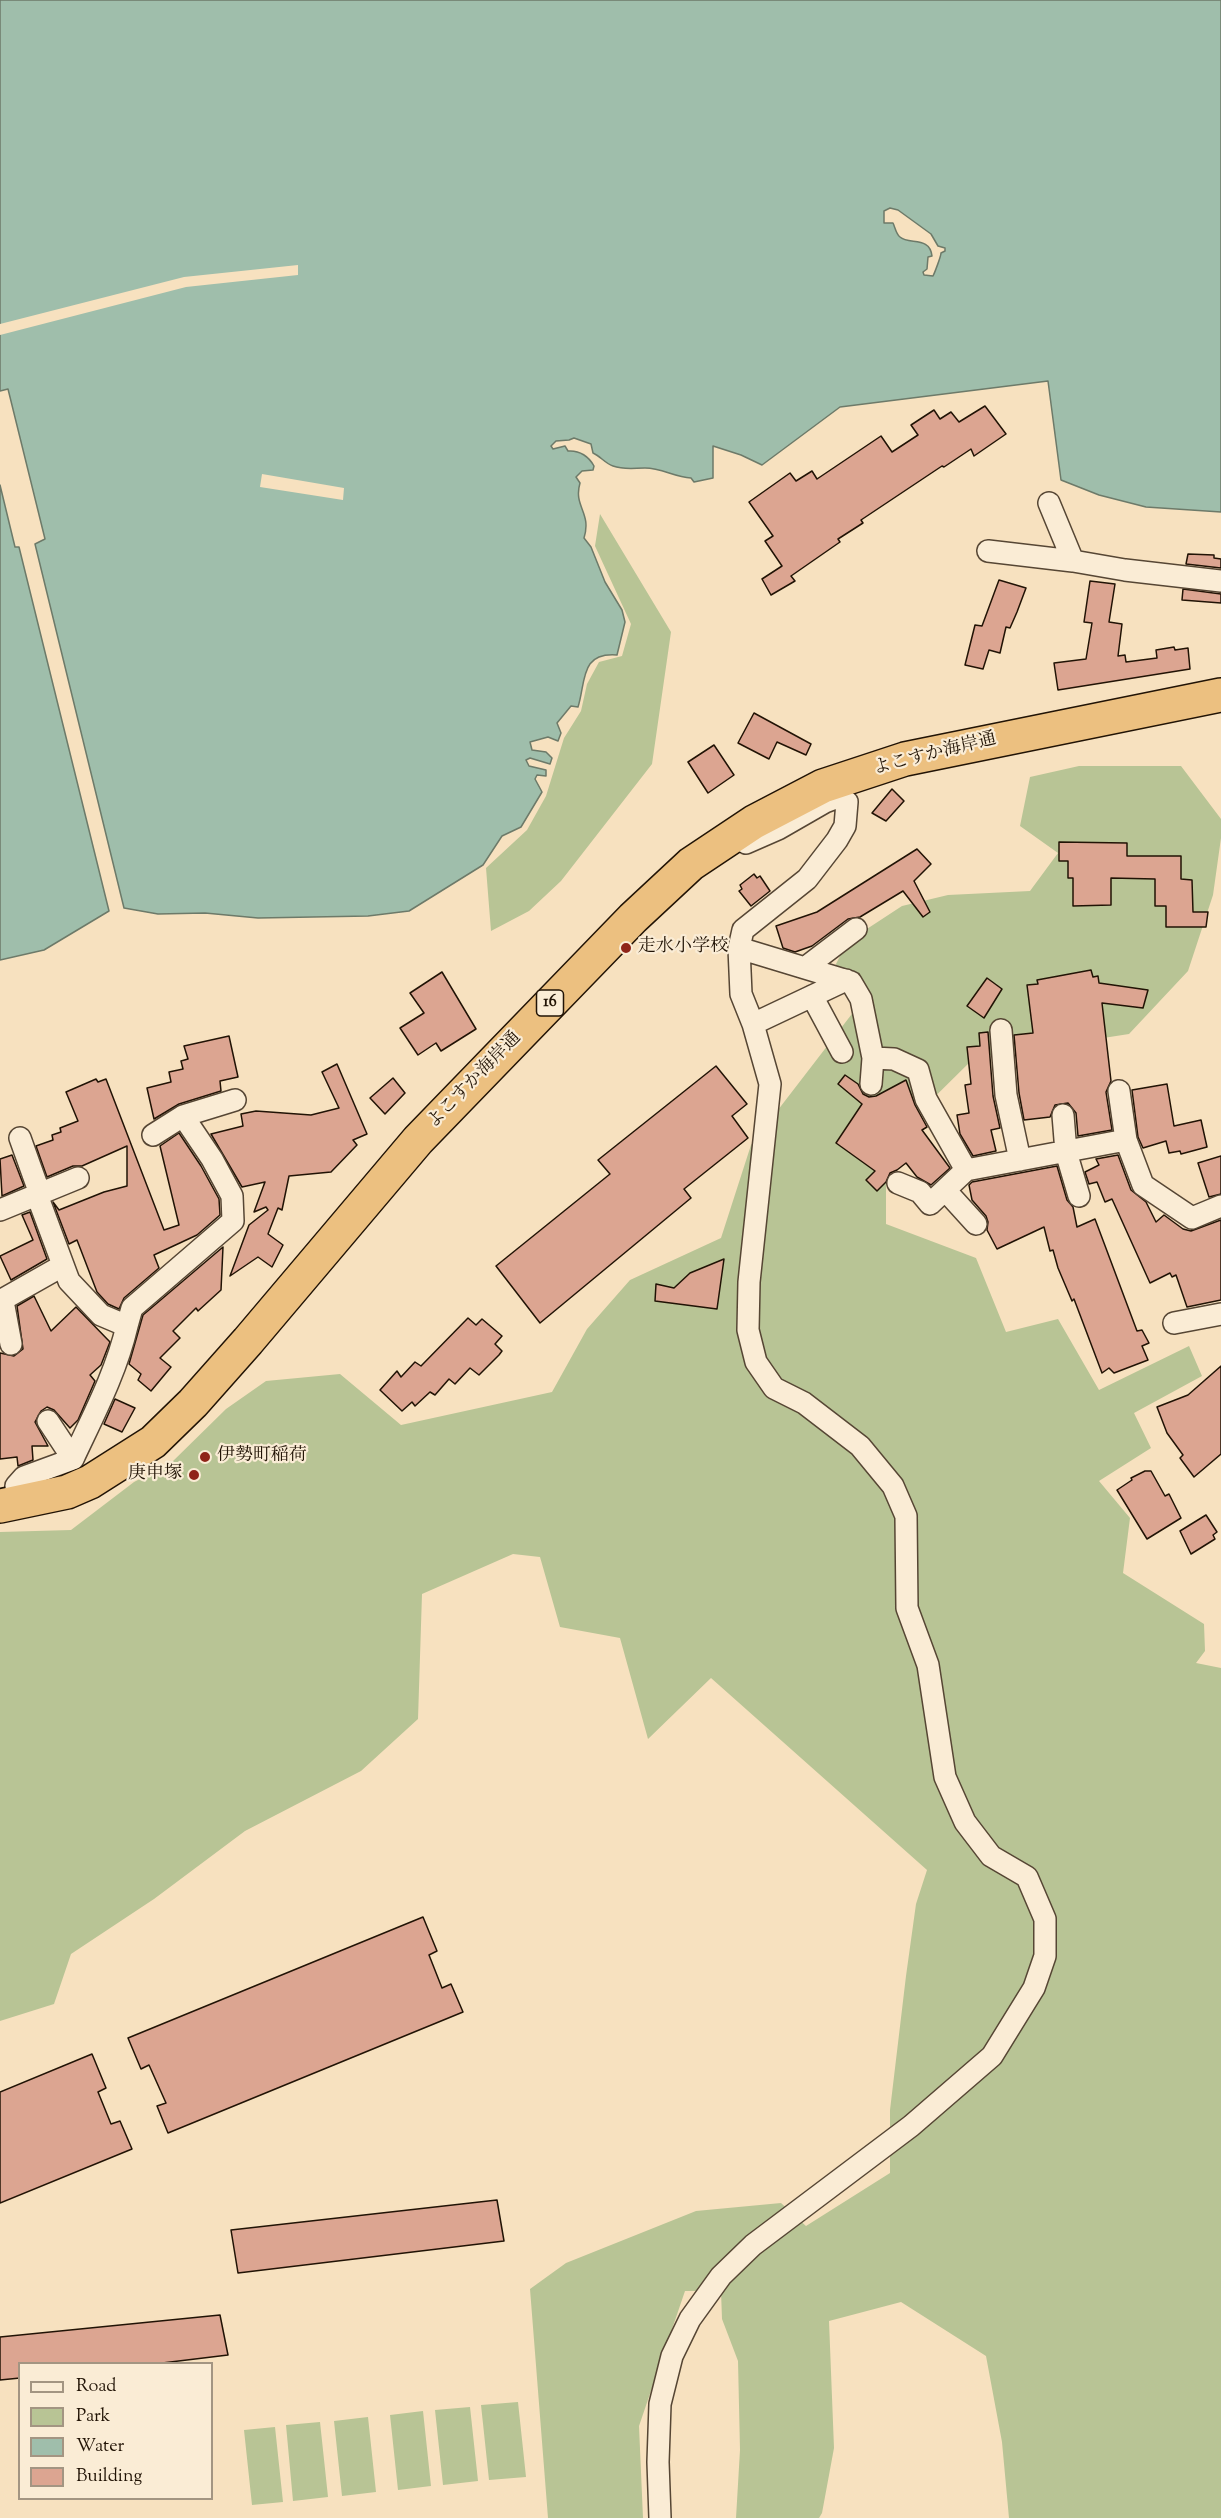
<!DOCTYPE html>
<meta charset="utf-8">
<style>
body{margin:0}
#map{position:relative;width:1221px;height:2518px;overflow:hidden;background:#f7e1bf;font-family:"Sorts Mill Goudy",serif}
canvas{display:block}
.legend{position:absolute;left:18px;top:2362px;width:195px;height:138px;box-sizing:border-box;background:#faecd5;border:2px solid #a39582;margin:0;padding:8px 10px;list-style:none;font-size:18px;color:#211305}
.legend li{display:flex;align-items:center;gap:12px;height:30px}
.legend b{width:30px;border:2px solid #a39582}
</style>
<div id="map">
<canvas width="1221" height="2518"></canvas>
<ul class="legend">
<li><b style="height:8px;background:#faecd5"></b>Road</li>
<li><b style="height:16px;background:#b8c495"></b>Park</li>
<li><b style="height:16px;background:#9fbeab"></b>Water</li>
<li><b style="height:16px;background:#dca591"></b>Building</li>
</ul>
</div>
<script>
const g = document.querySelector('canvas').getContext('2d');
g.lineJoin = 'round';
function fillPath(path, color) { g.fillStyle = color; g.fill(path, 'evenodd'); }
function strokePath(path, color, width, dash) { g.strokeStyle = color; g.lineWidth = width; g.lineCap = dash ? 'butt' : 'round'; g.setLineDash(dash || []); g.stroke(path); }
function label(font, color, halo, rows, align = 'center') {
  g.font = font + ' "Sorts Mill Goudy","Noto Serif JP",serif'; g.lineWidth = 4.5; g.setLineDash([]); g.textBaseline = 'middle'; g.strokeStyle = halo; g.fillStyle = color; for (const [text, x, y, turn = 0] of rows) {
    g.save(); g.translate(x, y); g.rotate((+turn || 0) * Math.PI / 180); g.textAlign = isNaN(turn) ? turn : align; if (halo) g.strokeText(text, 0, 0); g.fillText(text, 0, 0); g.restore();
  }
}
fillPath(new Path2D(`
 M 600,514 L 671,632 L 652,764 L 561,881 L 529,911 L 491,931 L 486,868 L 527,830 L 546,796 L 564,738 L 581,711 L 587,684 L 599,662 L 622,656 L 631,624 L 595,546 Z
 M 1079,766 L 1181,766 L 1221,819 L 1221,838 L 1213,895 L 1188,971 L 1129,1034 L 974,1058 L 886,1145 L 886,1224 L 976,1258 L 1006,1332 L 1058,1319 L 1099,1390 L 1189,1346 L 1202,1376 L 1134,1413 L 1151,1448 L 1099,1481 L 1130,1518 L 1123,1573 L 1204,1624 L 1205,1651 L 1196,1663 L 1221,1668 L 1221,2518 L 1009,2518 L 1002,2442 L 986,2356 L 901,2302 L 829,2321 L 834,2448 L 822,2513 L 819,2518 L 736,2518 L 740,2450 L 738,2361 L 722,2319 L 721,2291 L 685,2291 L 639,2426 L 643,2518 L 548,2518 L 530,2289 L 566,2263 L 696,2211 L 781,2203 L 806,2226 L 890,2173 L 890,2110 L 906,1976 L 916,1904 L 927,1870 L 711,1678 L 648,1739 L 620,1638 L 560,1627 L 540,1557 L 513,1554 L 422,1594 L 418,1719 L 361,1771 L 245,1831 L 154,1899 L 71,1954 L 54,2004 L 0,2021 L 0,1532 L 71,1530 L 134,1482 L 171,1463 L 226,1409 L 266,1381 L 340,1374 L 401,1425 L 552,1392 L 587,1329 L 630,1280 L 721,1238 L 751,1145 L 858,1006 L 846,980 L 835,966 L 847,942 L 902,906 L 948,895 L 1030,891 L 1058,853 L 1020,826 L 1030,777 Z
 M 518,2402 L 526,2477 L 489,2480 L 481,2405 Z
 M 470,2407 L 478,2481 L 443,2485 L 435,2410 Z
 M 423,2411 L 431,2486 L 398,2490 L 390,2415 Z
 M 368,2417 L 376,2492 L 342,2496 L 334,2421 Z
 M 320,2422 L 328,2497 L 293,2501 L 286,2425 Z
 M 275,2427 L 283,2502 L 252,2505 L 244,2430 Z`), '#b8c495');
const water = new Path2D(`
 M 0,0 L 1221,0 L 1221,512 L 1146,507 L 1099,495 L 1061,480 L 1048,381 L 840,407 L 762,465 L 741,455 L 713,446 L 713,478 L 694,482 L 691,478 C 674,477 662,468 645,468 C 634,468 624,470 613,466 C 606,464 600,456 593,453 L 591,444 L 574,438 L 569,440 L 556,441 L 551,446 L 553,449 L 565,446 L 568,451 C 580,450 589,457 594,466 L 593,470 L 582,471 L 576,477 L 580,483 C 573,507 592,512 584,538 L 591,547 L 605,582 L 622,610 L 625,622 L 617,655 C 580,652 586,681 578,707 L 571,706 L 557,723 L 561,733 L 558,741 L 548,737 L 530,742 L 532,750 L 546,752 L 552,758 L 550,764 L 530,758 L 526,760 L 529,766 L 546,770 L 546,776 L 537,775 L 535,779 L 542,792 L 521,827 L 502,836 L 483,865 L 409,911 L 368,916 L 258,918 L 205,913 L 158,914 L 124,908 L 35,544 L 45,539 L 8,389 L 0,391 ZM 890,208 L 898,210 L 931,234 L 938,246 L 945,248 L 945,251 L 941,253 C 941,256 935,272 933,276 L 924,275 L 923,272 L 927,269 L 928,257 L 932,256 C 930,236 909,245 900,237 C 896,234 895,227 893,223 L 884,223 L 884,211 Z
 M 0,485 L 15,547 L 19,547 L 109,911 L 44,950 L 0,960 Z`);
fillPath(water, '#9fbeab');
strokePath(water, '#6d7a69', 1.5);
fillPath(new Path2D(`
 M 298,265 L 298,275 L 186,287 L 0,335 L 0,324 L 184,277 Z
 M 262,474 L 344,488 L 343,500 L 260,487 Z`), '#f7e1bf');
const building = new Path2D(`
 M 985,406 L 1006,434 L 974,456 L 971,449 L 944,467 L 942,466 L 861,520 L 863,523 L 838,539 L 840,542 L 791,576 L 795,581 L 771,595 L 762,579 L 782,566 L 765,541 L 773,536 L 749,502 L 790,473 L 796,481 L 812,471 L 817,479 L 881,436 L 892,452 L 918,435 L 911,425 L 934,410 L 940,419 L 951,412 L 959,422 Z
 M 1188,554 L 1214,555 L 1214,558 L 1221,559 L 1221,568 L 1186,564 Z
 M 999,580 L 1026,588 L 1017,612 L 1010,628 L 1006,627 L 1000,653 L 989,650 L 983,669 L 965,665 L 975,625 L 982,626 Z
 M 1090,581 L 1115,584 L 1109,622 L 1122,624 L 1118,656 L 1125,655 L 1126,662 L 1157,658 L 1156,650 L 1174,647 L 1175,650 L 1188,648 L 1190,669 L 1058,690 L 1054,663 L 1086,659 L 1092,623 L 1084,622 Z
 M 1183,589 L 1221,594 L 1221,603 L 1182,600 Z
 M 754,713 L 811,744 L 806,755 L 777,742 L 769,759 L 738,743 Z
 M 714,745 L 734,775 L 708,793 L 688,762 Z
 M 892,789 L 904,801 L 886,821 L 872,813 Z
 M 1059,842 L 1127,843 L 1127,856 L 1181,856 L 1181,879 L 1192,880 L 1193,912 L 1208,912 L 1206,927 L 1166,927 L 1166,906 L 1155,906 L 1155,879 L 1111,878 L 1111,905 L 1073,906 L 1073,878 L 1068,878 L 1068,861 L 1059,861 Z
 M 917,849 L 931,864 L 914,881 L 930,912 L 923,917 L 903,891 L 860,917 L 848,919 L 812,946 L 795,952 L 783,948 L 776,926 L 817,912 Z
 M 754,874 L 757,878 L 760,876 L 770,891 L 751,906 L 739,891 L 742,889 L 740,885 Z
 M 1091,970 L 1093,977 L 1098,976 L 1099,983 L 1148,990 L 1143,1008 L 1102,1003 L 1111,1081 L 1106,1092 L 1112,1130 L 1078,1136 L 1076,1113 L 1068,1103 L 1055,1105 L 1050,1117 L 1024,1120 L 1019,1093 L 1014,1035 L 1033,1033 L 1027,985 L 1038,984 L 1037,980 Z
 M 442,972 L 476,1029 L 441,1051 L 436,1043 L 418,1055 L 400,1028 L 424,1013 L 410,993 Z
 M 987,978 L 1002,989 L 984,1018 L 967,1006 Z
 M 988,1032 L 993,1096 L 1000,1128 L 991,1130 L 996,1151 L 973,1156 L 960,1134 L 957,1115 L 969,1113 L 965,1085 L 971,1084 L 967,1047 L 980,1046 L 979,1033 Z
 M 229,1036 L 238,1077 L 220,1081 L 221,1091 L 179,1104 L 154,1119 L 147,1088 L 171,1082 L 169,1072 L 183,1069 L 181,1061 L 188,1059 L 184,1046 Z
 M 337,1064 L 367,1134 L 353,1140 L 357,1145 L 331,1172 L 289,1176 L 282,1210 L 278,1208 L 268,1234 L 283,1245 L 272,1267 L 258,1257 L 230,1276 L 249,1225 L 268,1210 L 266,1207 L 254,1212 L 265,1182 L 242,1187 L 211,1134 L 243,1126 L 241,1114 L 256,1111 L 311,1115 L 339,1108 L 322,1072 Z
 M 716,1066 L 747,1104 L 732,1116 L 748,1138 L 684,1189 L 691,1198 L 540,1323 L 496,1266 L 610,1174 L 598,1160 Z
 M 845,1075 L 858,1084 L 863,1094 L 869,1097 L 876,1096 L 906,1080 L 915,1105 L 927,1127 L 922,1130 L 950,1168 L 931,1185 L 917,1177 L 906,1163 L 897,1170 L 890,1173 L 886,1182 L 877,1191 L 866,1180 L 875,1171 L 836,1143 L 862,1104 L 838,1084 Z
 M 393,1078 L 405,1093 L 385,1114 L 370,1098 Z
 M 96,1079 L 98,1082 L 106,1079 L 164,1230 L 179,1225 L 160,1146 L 179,1133 L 201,1166 L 219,1199 L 220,1215 L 197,1235 L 154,1255 L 159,1268 L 124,1298 L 119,1309 L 108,1304 L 97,1292 L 77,1240 L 69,1244 L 53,1202 L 59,1210 L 104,1192 L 127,1186 L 127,1146 L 82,1166 L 73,1166 L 47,1177 L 36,1146 L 53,1140 L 52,1135 L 61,1132 L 60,1128 L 78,1121 L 66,1092 Z
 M 1167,1084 L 1174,1126 L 1201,1120 L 1207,1147 L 1181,1154 L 1180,1151 L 1169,1153 L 1166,1141 L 1143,1148 L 1138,1137 L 1132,1090 Z
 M 12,1155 L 24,1186 L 2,1196 L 0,1159 Z
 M 1118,1155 L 1131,1190 L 1146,1202 L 1156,1222 L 1164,1215 L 1183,1229 L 1191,1231 L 1221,1220 L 1221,1300 L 1187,1307 L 1176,1275 L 1172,1277 L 1170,1273 L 1150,1283 L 1112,1199 L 1105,1202 L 1097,1182 L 1089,1184 L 1085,1172 L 1099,1165 L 1096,1159 Z
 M 1221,1156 L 1221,1194 L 1209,1197 L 1198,1163 Z
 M 1057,1166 L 1067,1200 L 1073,1207 L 1077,1227 L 1095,1219 L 1137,1331 L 1142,1330 L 1149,1343 L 1142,1346 L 1148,1360 L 1114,1373 L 1109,1368 L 1102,1373 L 1074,1299 L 1072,1301 L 1058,1268 L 1053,1250 L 1050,1251 L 1044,1227 L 997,1249 L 987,1230 L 988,1222 L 986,1216 L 972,1200 L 969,1185 L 972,1182 Z
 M 30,1212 L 47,1259 L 11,1280 L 0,1256 L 33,1240 L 22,1215 Z
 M 223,1247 L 221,1290 L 198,1311 L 196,1308 L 173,1331 L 180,1338 L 160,1358 L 171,1367 L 151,1391 L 138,1380 L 141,1374 L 129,1364 L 143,1315 Z
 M 724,1259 L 717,1309 L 655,1301 L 656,1284 L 674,1288 L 690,1273 Z
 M 34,1296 L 51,1331 L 76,1307 L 110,1342 L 101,1365 L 90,1375 L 95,1381 L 78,1420 L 70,1428 L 54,1410 L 47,1407 L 41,1411 L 35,1422 L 48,1446 L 32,1446 L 33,1460 L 18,1466 L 17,1457 L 0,1459 L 0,1353 L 14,1356 L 23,1349 L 17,1306 Z
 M 468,1318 L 476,1325 L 482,1319 L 502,1336 L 495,1344 L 502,1351 L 499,1355 L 479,1375 L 470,1368 L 455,1384 L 449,1379 L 435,1395 L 430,1392 L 415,1406 L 412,1402 L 402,1411 L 380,1390 L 397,1371 L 401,1377 L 415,1362 L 421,1366 Z
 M 1221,1366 L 1221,1454 L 1194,1477 L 1180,1458 L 1183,1455 L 1167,1433 L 1157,1407 L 1188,1395 Z
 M 115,1399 L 135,1408 L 122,1432 L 104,1424 Z
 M 1145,1471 L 1151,1471 L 1165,1496 L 1169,1494 L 1181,1518 L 1147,1539 L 1117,1490 L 1132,1480 L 1131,1478 Z
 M 1206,1515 L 1217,1532 L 1213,1535 L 1215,1539 L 1191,1554 L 1180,1531 Z
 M 423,1917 L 437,1951 L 429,1955 L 442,1988 L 451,1984 L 463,2012 L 168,2133 L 157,2106 L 166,2103 L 149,2065 L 141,2069 L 128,2038 Z
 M 92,2054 L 106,2088 L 98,2092 L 111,2124 L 120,2121 L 132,2149 L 0,2203 L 0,2092 Z
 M 497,2200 L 504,2241 L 238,2273 L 231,2230 Z
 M 220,2315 L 228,2355 L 154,2364 L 20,2364 L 20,2378 L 0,2380 L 0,2337 Z`);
fillPath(building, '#dca591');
strokePath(building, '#211305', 1.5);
const street = new Path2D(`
 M 1049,503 L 1073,561 L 1125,570 L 1221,581
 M 988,551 L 1073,561
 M 739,948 L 851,982 L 861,999 L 873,1058 L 894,1059 L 918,1070 L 926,1099 L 966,1170 L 1126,1140 L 1143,1185 L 1192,1218 L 1221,1206
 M 806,967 L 856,929
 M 812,996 L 842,1052
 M 753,1024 L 846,980
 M 1001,1030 L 1006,1095 L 1020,1160
 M 871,1084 L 873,1058
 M 1119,1091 L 1126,1140
 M 1063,1115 L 1066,1152 L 1079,1196
 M 153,1135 L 183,1116 L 235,1100
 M 20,1138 L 40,1194
 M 898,1183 L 920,1192 L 930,1204 L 966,1170
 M 946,1191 L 976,1224
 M 0,1210 L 78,1178
 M 0,1301 L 62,1266
 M 3,1301 L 11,1344
 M 1174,1323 L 1221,1314
 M 127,1326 L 132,1308 L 233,1221 L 232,1196 L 212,1159 L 183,1116
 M 48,1421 L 73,1459
 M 19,1503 L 16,1486 L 24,1477 L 73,1459 C 93,1416 116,1373 127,1326 L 101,1315 L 69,1281 L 37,1195
 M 660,2518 L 658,2462 L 660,2404 L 672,2356 L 690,2319 L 721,2276 L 753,2245 L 911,2126 L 992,2056 L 1034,1988 L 1045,1956 L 1045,1919 L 1027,1877 L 991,1856 L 965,1822 L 945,1777 L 928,1665 L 907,1608 L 906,1516 L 893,1486 L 860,1446 L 804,1403 L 774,1388 L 756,1362 L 748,1330 L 749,1282 L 770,1084 L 753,1024 L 741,994 L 739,948 L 743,930 L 807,879 L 837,840 L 845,826 L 847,802 L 838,797 L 825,802 L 778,829 L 746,843`);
const highway = new Path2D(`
 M 0,1506 L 67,1492 L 90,1482 L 153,1442 L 193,1403 L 248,1341 L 418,1140 L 633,918 L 691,864 L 754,822 L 823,786 L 905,759 L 1221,695`);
strokePath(street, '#564634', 24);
strokePath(highway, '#211305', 36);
strokePath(street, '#faecd5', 21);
strokePath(highway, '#ecc080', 33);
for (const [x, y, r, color] of [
 [626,948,6,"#8f2418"],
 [205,1457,6,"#8f2418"],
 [194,1475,6,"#8f2418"]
]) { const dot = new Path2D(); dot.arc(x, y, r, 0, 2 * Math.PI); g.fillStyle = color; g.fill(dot); strokePath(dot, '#faecd5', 2); }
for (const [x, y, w] of [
 [550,1003,27]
]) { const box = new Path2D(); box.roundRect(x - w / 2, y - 13, w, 26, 4.5); g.fillStyle = '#faecd5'; g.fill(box); strokePath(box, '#211305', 1.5); }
label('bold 16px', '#211305', null, [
 ["16",550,1003]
]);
label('18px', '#211305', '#faecd5', [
 ["よこすか海岸通",935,755,-14],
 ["よこすか海岸通",475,1081,-46]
]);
label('18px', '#211305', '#faecd5', [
 ["走水小学校",638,948],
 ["伊勢町稲荷",217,1457],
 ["庚申塚",182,1475,"right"]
], 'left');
</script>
